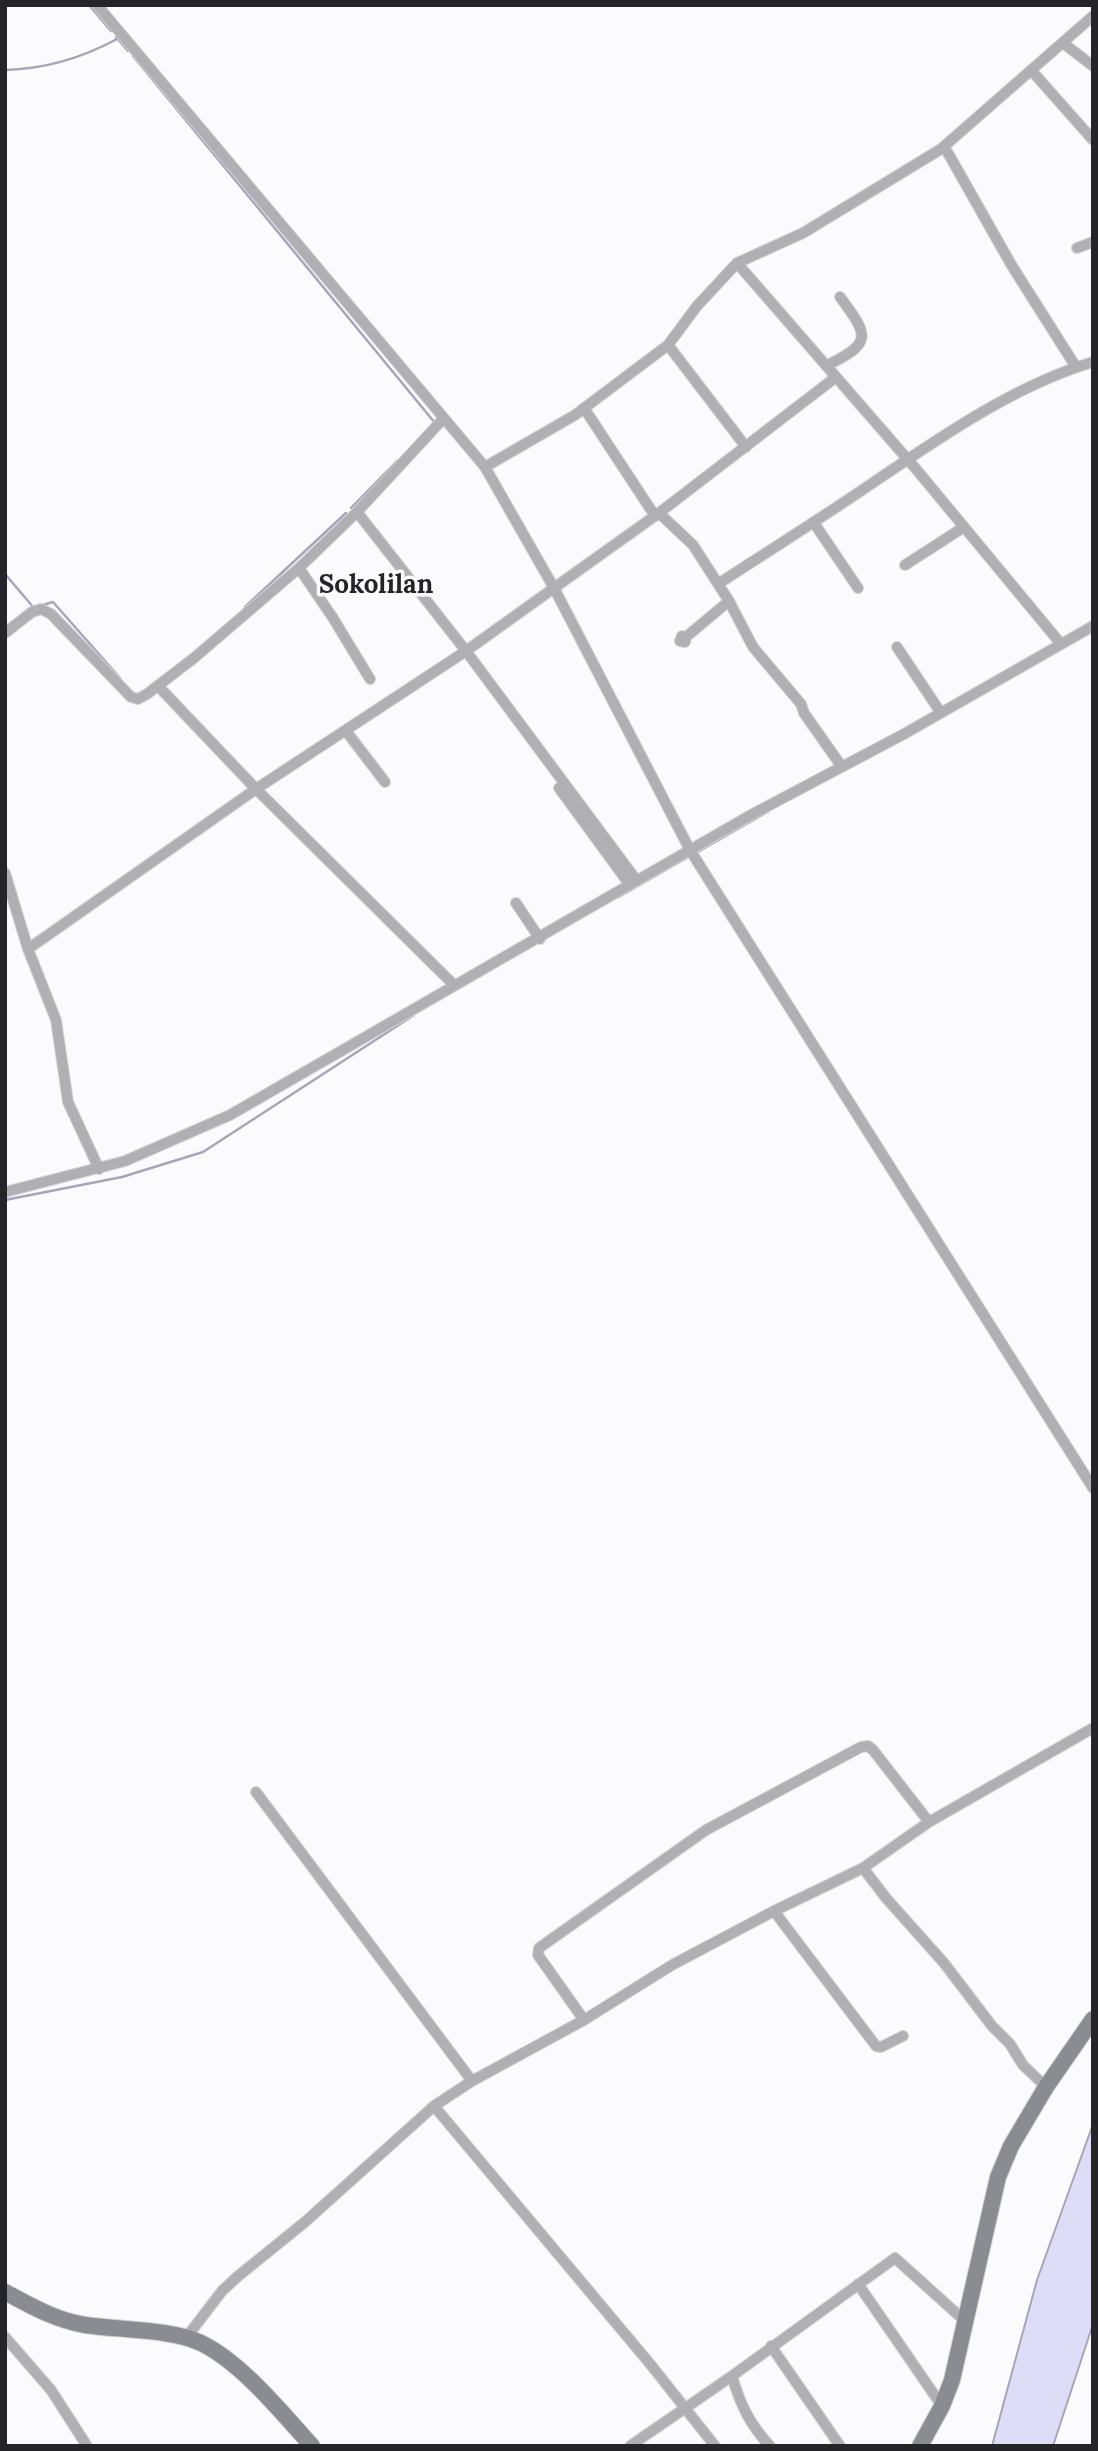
<!DOCTYPE html>
<style>
body{margin:0}
#map{position:relative;width:1098px;height:2451px;overflow:hidden;background:#fbfbfe;font-family:Lora,serif}
canvas{display:block}
.frame{position:absolute;inset:0;border:7px solid #252529;pointer-events:none}
</style>
<div id="map">
<canvas width="1098" height="2451"></canvas>
<div class="frame"></div>
</div>
<script>
const g = document.querySelector('canvas').getContext('2d');
g.lineJoin = 'round';
function fillPath(path, color) { g.fillStyle = color; g.fill(path, 'evenodd'); }
function strokePath(path, color, width, dash) { g.strokeStyle = color; g.lineWidth = width; g.lineCap = dash ? 'butt' : 'round'; g.setLineDash(dash || []); g.stroke(path); }
function label(font, color, halo, rows, align = 'center') {
  g.font = font + ' Lora,serif'; g.lineWidth = 7; g.setLineDash([]); g.textBaseline = 'middle'; g.strokeStyle = halo; g.fillStyle = color; for (const [text, x, y, turn = 0] of rows) {
    g.save(); g.translate(x, y); g.rotate((+turn || 0) * Math.PI / 180); g.textAlign = isNaN(turn) ? turn : align; if (halo) g.strokeText(text, 0, 0); g.fillText(text, 0, 0); g.restore();
  }
}
const water = new Path2D(`
 M 1093,2124 L 1093,2324 L 1053,2446 L 992,2446 L 1037,2280 Z`);
fillPath(water, '#dedcf7');
strokePath(water, '#a6a5b9', 2);
strokePath(new Path2D(`
 M 89,5 L 111,31
 M 116,37 L 128,51
 M 133,56 L 435,423
 M 5,70 C 45,69 82,58 117,39
 M 351,508 L 398,460
 M 5,574 L 34,608
 M 43,605 L 53,602 L 120,678
 M 245,607 L 346,513
 M 696,853 L 769,811
 M 617,898 L 690,856
 M 5,1200 L 122,1177 L 203,1152 L 414,1015`), '#a6a5b9', 2.5);
const street = new Path2D(`
 M 97,5 L 485,467 L 554,588 L 690,850 L 1093,1488
 M 1063,43 L 1093,66
 M 1031,70 L 1093,140
 M 944,146 L 1012,266 L 1076,367
 M 1077,248 L 1093,242
 M 737,263 L 916,469 L 1061,644
 M 668,345 L 746,447
 M 826,366 C 872,343 870,337 840,297
 M 584,408 L 655,516
 M 485,467 L 575,415 L 668,345 L 697,306 L 737,263 L 803,233 L 941,149 L 1093,16
 M 357,512 L 466,651 L 637,881
 M 659,513 L 693,545 L 729,601 L 753,647 L 801,704 L 804,713 L 842,767
 M 814,523 L 858,588
 M 905,565 L 964,527
 M 299,568 L 333,618 L 370,679
 M 718,584 C 770,550 823,517 874,482 C 941,437 1015,385 1093,362
 M 5,633 L 32,612 L 41,609 L 51,614 L 131,697 L 138,699 L 147,694 L 194,658 L 299,568 L 357,512 L 443,419
 M 682,636 L 680,641 L 685,642 L 686,637 L 729,601
 M 897,647 L 941,713
 M 159,687 L 256,789 L 454,985
 M 346,731 L 385,782
 M 559,788 L 630,885
 M 5,873 L 28,949 L 56,1020 L 68,1102 L 99,1169
 M 516,903 L 540,939
 M 28,949 L 256,789 L 466,651 L 554,588 L 659,513 L 836,377
 M 5,1192 L 125,1161 L 230,1115 L 749,816 L 904,734 L 1093,626
 M 256,1792 L 472,2081
 M 863,1868 L 886,1898 L 944,1963 L 992,2026 L 1010,2044 L 1023,2065 L 1046,2087
 M 774,1911 L 876,2046 L 881,2047 L 903,2036
 M 584,2020 L 538,1955 L 539,1948 L 706,1830 L 861,1747 L 868,1746 L 873,1750 L 929,1822
 M 434,2106 L 651,2365 L 715,2446
 M 858,2284 L 942,2406
 M 5,2337 L 51,2390 L 87,2446
 M 186,2338 L 222,2291 L 237,2277 L 305,2222 L 434,2106 L 472,2081 L 584,2020 L 672,1965 L 774,1911 L 863,1868 L 929,1822 L 1093,1728
 M 771,2346 L 840,2446
 M 732,2376 C 740,2404 750,2425 770,2446
 M 630,2446 L 732,2376 L 895,2258 L 965,2321`);
const secondary = new Path2D(`
 M 5,2292 C 31,2306 55,2320 85,2325 C 118,2330 172,2329 201,2343 C 242,2363 282,2413 312,2446
 M 920,2446 L 942,2406 L 952,2380 L 998,2177 L 1011,2146 L 1046,2087 L 1093,2019`);
strokePath(street, '#d4d4d8', 12);
strokePath(secondary, '#d4d4d8', 18);
strokePath(street, '#b0afb4', 10);
strokePath(secondary, '#8b8b92', 16);
label('bold 26px', '#252529', '#fbfbfe', [
 ["Sokolilan",376,586]
]);
</script>
